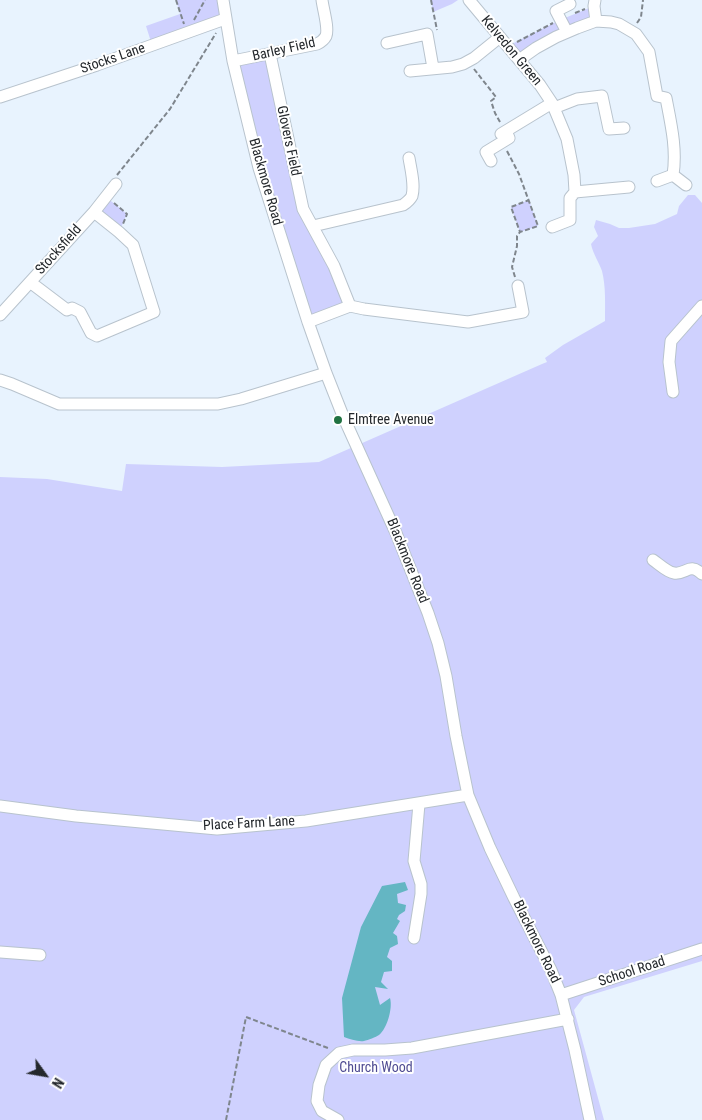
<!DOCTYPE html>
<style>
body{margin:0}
#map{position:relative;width:702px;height:1120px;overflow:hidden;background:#e8f3fe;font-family:"Roboto Condensed",sans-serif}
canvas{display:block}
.north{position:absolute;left:20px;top:1050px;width:50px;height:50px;-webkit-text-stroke:4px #fff;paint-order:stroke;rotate:122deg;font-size:14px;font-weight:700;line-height:20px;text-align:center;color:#24282c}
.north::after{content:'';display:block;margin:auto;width:18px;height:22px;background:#24282c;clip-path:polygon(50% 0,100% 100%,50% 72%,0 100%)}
</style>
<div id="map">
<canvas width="702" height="1120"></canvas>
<div class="north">N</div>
</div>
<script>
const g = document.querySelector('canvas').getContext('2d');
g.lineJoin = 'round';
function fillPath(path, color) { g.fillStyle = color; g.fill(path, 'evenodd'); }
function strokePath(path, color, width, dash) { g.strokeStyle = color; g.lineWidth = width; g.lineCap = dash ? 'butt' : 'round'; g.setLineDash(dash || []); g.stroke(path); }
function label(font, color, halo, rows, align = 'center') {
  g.font = font + ' "Roboto Condensed",sans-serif'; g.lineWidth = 4; g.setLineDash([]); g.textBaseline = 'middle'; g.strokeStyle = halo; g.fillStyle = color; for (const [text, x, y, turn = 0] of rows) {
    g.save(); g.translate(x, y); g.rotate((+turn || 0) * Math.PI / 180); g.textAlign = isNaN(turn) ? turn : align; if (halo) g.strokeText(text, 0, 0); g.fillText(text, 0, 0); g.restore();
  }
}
fillPath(new Path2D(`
 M 176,0 L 223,0 L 225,19 L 152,45 L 146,26 L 180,14 Z
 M 431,0 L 458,0 L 452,4 L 433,12 Z
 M 594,6 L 596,21 L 519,60 L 508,46 L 560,20 Z
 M 270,54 L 298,187 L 350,306 L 308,322 L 233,61 Z
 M 688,195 L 695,195 L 702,203 L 702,961 L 584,997 L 574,1010 L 604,1120 L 0,1120 L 0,477 L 47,479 L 122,491 L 126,464 L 222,467 L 319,462 L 542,364 L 547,362 L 545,358 L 563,345 L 605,321 C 605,304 606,287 602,271 C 599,262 593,254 591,244 L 598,236 L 594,227 L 596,220 L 610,224 L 619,228 L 629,228 L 655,224 L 677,214 L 679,206 Z
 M 106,197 L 127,214 L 119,232 L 94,212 Z
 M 529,200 L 538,226 L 520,232 L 511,207 Z`), '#cfd1fe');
fillPath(new Path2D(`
 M 405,882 L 408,890 L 397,894 L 398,903 L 406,905 L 405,911 L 399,915 L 397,919 L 400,921 L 393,933 L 397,936 L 398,944 L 390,948 L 387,957 L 392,961 L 392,971 L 384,972 L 381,982 L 388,989 L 375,987 L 380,1005 L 390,998 C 393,1008 387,1029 379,1035 C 376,1037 368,1040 364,1041 C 358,1042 350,1039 344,1037 L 342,998 L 361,927 L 382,886 Z`), '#64b6c3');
const minor = new Path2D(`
 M 223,0 L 233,61 L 259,168 L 308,322 L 326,373 L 343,416 L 396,533 L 428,613 L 438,643 L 446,676 L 456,736 L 468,795 L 490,848 L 514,898 L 551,970 L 561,995 L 575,1050 L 590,1120
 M 469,0 L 540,85 L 552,103 L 567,139 L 574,175 L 575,192
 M 595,0 L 594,6 L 596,21
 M 567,32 L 556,11 L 570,4
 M 387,43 L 427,34 L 433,68
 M 270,54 L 303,209 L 334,266 L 350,306 L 308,322
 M 519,60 L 536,48 L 556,37 L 577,28 L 596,21 L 611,22 L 619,24 L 636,34 L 649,52 L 657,96 L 666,98 C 671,124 677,149 673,175 L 686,185
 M 233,61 L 317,44 C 321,42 324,40 326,36 C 329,28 323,9 322,0
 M 410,71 L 452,67 L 463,64 L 474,58 L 500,37
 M 0,97 L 97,65 L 225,19
 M 554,108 L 577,99 L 602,96 L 609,129 L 624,128
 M 501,134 L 552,103
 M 491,161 L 486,152 L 509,138 L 506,131
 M 657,181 L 673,175
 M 575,192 L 629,187
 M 313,226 L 403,205 C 406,203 410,200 412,196 C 415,185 411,170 409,158
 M 552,227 L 570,220 L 570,198 L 575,192
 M 30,282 L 67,310 L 72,308 L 80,312 L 91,333 L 97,336 L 154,312 L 133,245 L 119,232 L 94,212
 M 350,306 L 364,309 L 468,322 L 523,312 L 518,286
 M 0,315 L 94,212 L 116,184
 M 0,380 L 12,384 L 59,404 L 218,404 L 241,399 L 326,373
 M 673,392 L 669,362 L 671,341 L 702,306
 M 653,560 C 659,564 667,572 674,573 C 686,575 689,562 702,574
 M 0,806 L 76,816 L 217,829 L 306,821 L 468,795
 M 414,938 L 421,894 L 421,884 L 414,861 L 419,804
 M 0,952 L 40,955
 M 561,995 L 702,949
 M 338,1120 L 322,1111 L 317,1101 L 319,1085 L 326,1065 L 339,1053 L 353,1050 L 385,1050 L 412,1048 L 568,1019`);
strokePath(minor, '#b8c3cd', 13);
strokePath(new Path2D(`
 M 176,0 L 184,24
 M 431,0 L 437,30
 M 575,13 L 585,9
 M 194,20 L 205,0
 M 637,23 L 641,17 L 643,0
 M 517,42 L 553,23
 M 474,69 L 496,97 L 491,101 L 495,113 L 500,122
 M 507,151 L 519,174 L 538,226 L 520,232 L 511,207 L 529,200
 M 117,175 L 170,109 L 216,33
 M 114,203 L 127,214 L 123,224
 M 515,277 L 512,267 L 517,246 L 517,236 L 520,232
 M 226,1120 L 246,1017 L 328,1048`), '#7f868d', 2, [5, 2.5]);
strokePath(minor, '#fff', 11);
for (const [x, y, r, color] of [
 [338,420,5,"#217242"]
]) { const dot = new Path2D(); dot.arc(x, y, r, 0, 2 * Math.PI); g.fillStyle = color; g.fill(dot); strokePath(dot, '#fff', 2); }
label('14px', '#24282c', '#fff', [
 ["Barley Field",284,50,-13],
 ["Kelvedon Green",511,51,50],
 ["Stocks Lane",113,59,-19],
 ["Glovers Field",288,141,78],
 ["Blackmore Road",265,182,74],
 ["Stocksfield",59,250,-48],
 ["Blackmore Road",407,561,68],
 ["Place Farm Lane",249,824,-3],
 ["Blackmore Road",536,942,64],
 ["School Road",632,972,-18]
]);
label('14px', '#24282c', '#fff', [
 ["Elmtree Avenue",348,420]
], 'left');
label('14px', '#4f4b92', '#fff', [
 ["Church Wood",376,1068]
]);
</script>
